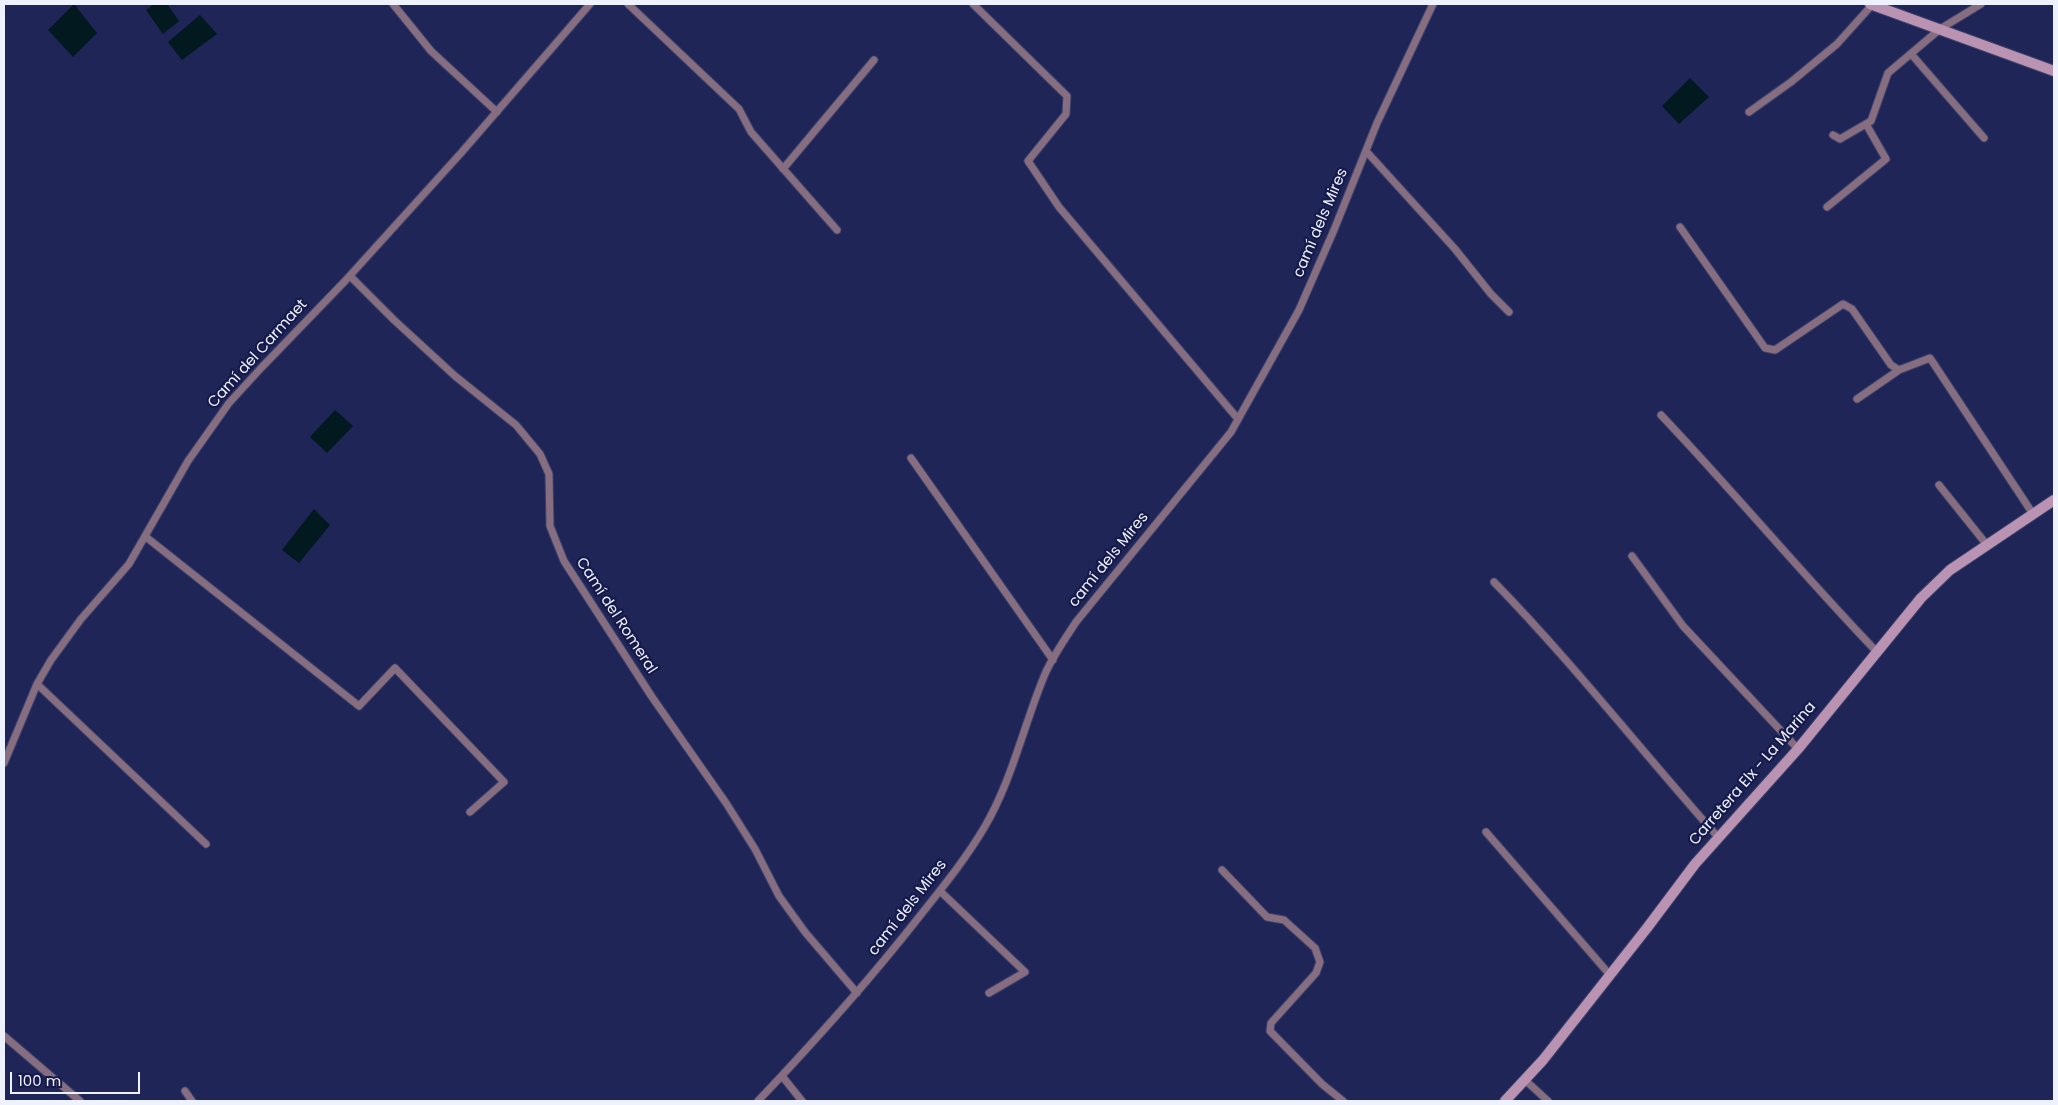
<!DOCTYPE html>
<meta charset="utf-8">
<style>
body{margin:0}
#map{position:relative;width:2058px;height:1105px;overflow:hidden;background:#1f2556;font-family:Poppins,sans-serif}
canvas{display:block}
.frame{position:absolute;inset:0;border:5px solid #eef1fe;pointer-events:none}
.scale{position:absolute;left:10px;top:1072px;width:130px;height:22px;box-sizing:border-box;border:2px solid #eef1fe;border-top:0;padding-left:6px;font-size:15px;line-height:18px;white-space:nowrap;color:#eef1fe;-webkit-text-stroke:4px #161a4b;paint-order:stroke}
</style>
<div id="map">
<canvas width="2058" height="1105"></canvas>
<div class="frame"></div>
<div class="scale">100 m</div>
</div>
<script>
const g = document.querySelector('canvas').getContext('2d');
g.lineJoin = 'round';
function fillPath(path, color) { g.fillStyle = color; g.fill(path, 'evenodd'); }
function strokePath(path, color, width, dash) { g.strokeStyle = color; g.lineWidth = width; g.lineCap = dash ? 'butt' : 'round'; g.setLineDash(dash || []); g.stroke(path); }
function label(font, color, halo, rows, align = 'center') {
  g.font = font + ' Poppins,sans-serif'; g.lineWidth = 4.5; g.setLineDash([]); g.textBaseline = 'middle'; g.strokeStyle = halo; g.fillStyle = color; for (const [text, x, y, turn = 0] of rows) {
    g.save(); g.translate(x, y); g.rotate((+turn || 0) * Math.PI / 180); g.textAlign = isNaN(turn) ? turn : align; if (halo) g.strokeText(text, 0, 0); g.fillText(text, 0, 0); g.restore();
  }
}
fillPath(new Path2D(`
 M 74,4 L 97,33 L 73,57 L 48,30 Z
 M 154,4 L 167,4 L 179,21 L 163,34 L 146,10 Z
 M 200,15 L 217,34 L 182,60 L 168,42 Z
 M 1690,78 L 1709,97 L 1679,124 L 1662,106 Z
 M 335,410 L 353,426 L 327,453 L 310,437 Z
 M 314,509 L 330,525 L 299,563 L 282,550 Z`), '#01191f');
const street = new Path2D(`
 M 393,4 L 431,51 L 497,112
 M 628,4 L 739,109 L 751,132 L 837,230
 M 973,4 L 1067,96 L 1066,114 L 1028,161 L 1059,207 L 1238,419
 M 1912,55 L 1984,138
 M 1749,112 L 1791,82 L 1837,44 L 1872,5
 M 1833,135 L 1840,139 L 1871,121 L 1888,73 L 1940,29 L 1981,4
 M 1366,151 L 1455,249 L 1491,294 L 1509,312
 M 783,169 L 874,60
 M 1827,207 L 1886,159 L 1866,124
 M 1680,227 L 1765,348 L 1775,350 L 1843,304 L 1852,309 L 1891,365 L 1899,370 L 1930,358 L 2033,514
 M 350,276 L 394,320 L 455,376 L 516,425 L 540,454 L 549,474 L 550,526 L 564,561 L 652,697 L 726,803 L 755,849 L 779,896 L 805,932 L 857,993
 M 1857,399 L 1899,370
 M 1661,415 C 1735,493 1803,575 1877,652
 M 911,458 L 1053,660
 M 1939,485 L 1987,545
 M 146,537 L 359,706 L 395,668 L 504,782 L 470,812
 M 1632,556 L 1683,626 L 1798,749
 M 1494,582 C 1573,663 1643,753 1718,837
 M 37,684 L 206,844
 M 4,763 L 37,684 L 51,660 L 81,619 L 129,564 L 188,461 L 229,403 L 262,367 L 345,281 L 461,153 L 590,4
 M 1486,832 L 1610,975
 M 1222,870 L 1267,917 L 1284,920 L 1315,948 L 1320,962 L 1316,973 L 1271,1023 L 1270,1031 L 1322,1084 L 1343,1101
 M 940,891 L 1025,972 L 989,993
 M 4,1036 L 80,1101
 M 782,1076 L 802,1101
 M 1525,1080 L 1548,1101
 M 185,1091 L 192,1101
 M 758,1101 C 814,1042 869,981 919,917 C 942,888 965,860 984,828 C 1012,781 1024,724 1045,674 C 1053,656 1065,639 1076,622 L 1231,432 L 1299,310 L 1334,230 L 1377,123 L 1433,4`);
const secondary = new Path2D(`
 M 1870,4 L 2054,71
 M 1505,1101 L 1543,1060 L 1647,928 L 1695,864 L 1798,749 L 1921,598 L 1950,570 L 2054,500`);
strokePath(street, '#3c426e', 9);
strokePath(secondary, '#3c426e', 12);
strokePath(street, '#866e80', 7);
strokePath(secondary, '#b993b1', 10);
label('15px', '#eef1fe', '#161a4b', [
 ["camí dels Mires",1321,223,-67],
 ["Camí del Carmaet",258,354,-48],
 ["camí dels Mires",1109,560,-51],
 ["Camí del Romeral",616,616,57],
 ["Carretera Elx - La Marina",1753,774,-49],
 ["camí dels Mires",908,908,-52]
]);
</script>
